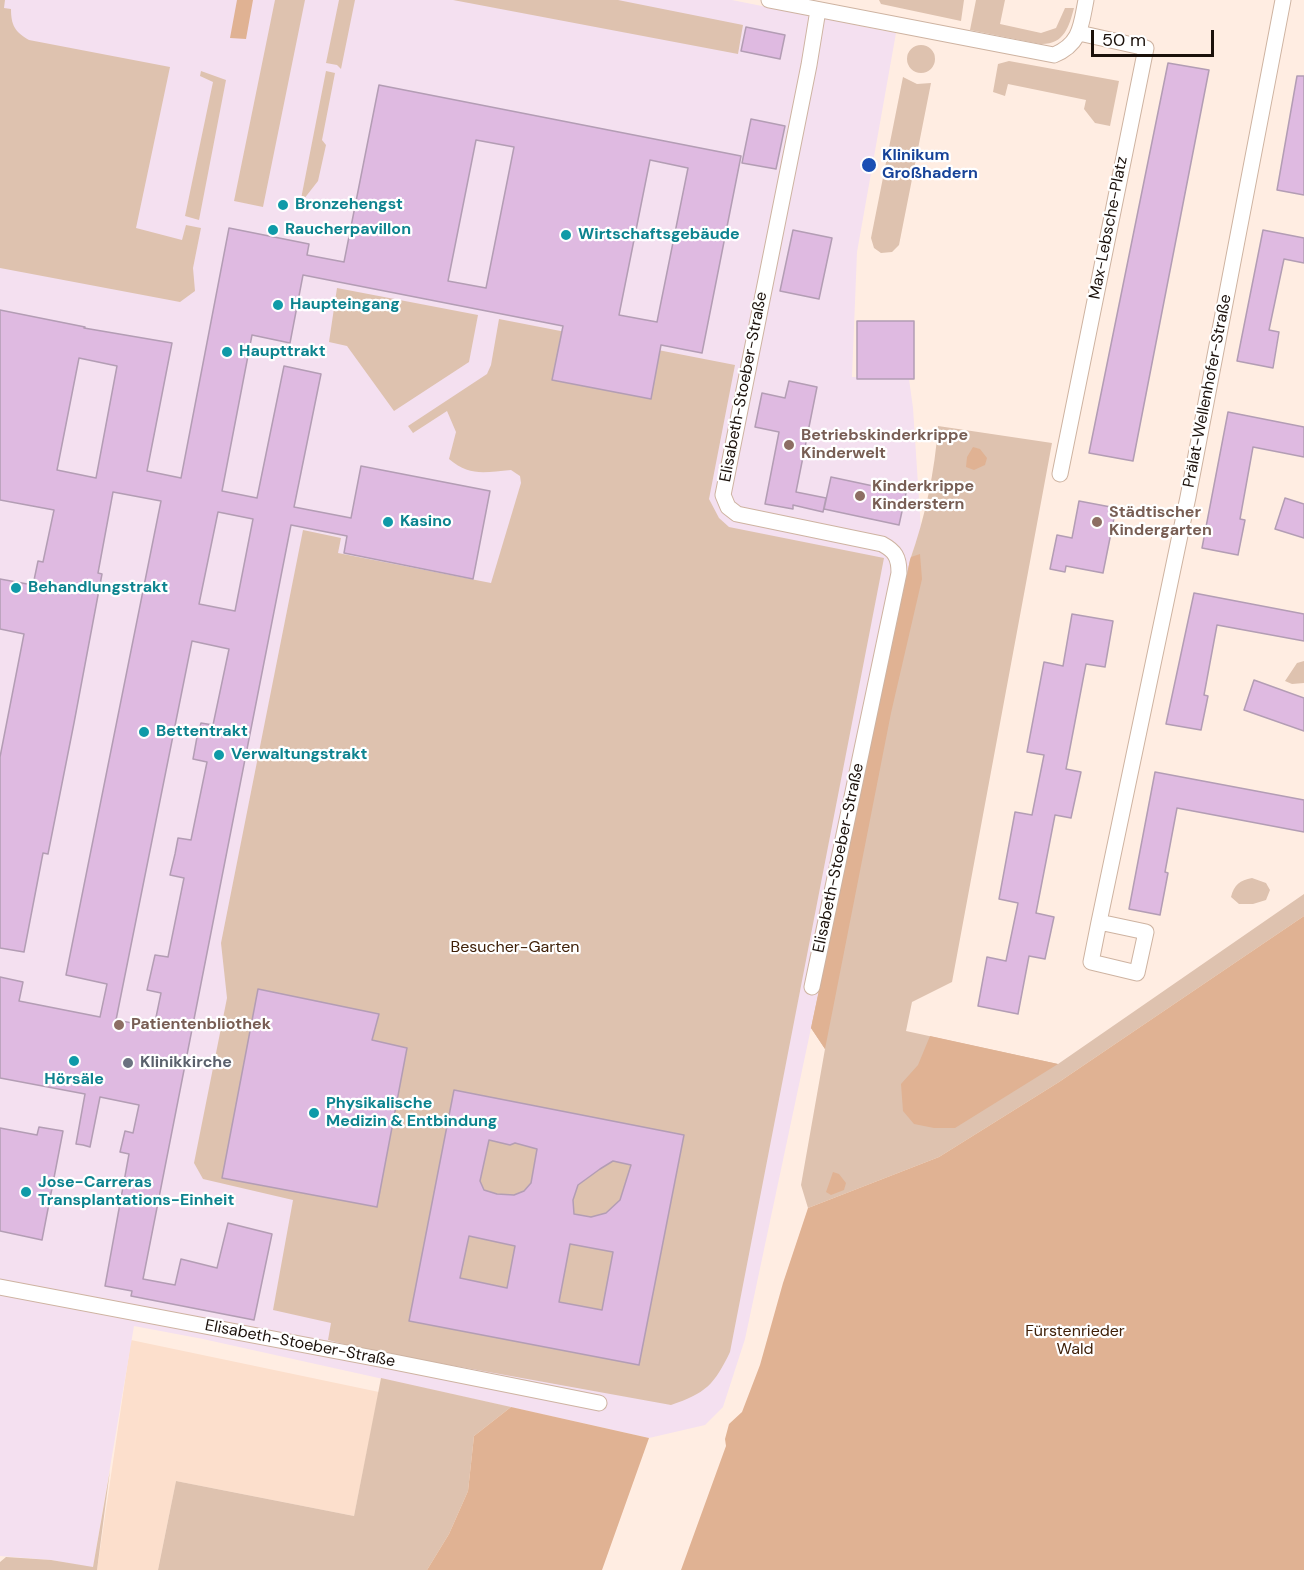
<!DOCTYPE html>
<meta charset="utf-8">
<style>
body{margin:0}
#map{position:relative;width:1304px;height:1570px;overflow:hidden;background:#ffede2;font-family:"DM Sans",sans-serif}
canvas{display:block}
.scale{position:absolute;left:1091px;top:30px;width:123px;height:27px;box-sizing:border-box;border:3px solid #1b110b;border-top:0;padding-left:8px;font-size:18px;line-height:21px;white-space:nowrap;color:#1b110b;-webkit-text-stroke:4px #fff;paint-order:stroke}
</style>
<div id="map">
<canvas width="1304" height="1570"></canvas>
<div class="scale">50 m</div>
</div>
<script>
const g = document.querySelector('canvas').getContext('2d');
g.lineJoin = 'round';
function fillPath(path, color) { g.fillStyle = color; g.fill(path, 'evenodd'); }
function strokePath(path, color, width, dash) { g.strokeStyle = color; g.lineWidth = width; g.lineCap = dash ? 'butt' : 'round'; g.setLineDash(dash || []); g.stroke(path); }
function label(font, color, halo, rows, align = 'center') {
  g.font = font + ' "DM Sans",sans-serif'; g.lineWidth = 4.5; g.setLineDash([]); g.textBaseline = 'middle'; g.strokeStyle = halo; g.fillStyle = color; for (const [text, x, y, turn = 0] of rows) {
    g.save(); g.translate(x, y); g.rotate((+turn || 0) * Math.PI / 180); g.textAlign = isNaN(turn) ? turn : align; if (halo) g.strokeText(text, 0, 0); g.fillText(text, 0, 0); g.restore();
  }
}
fillPath(new Path2D(`
 M 131,1340 L 379,1392 L 354,1516 L 176,1481 L 158,1570 L 97,1570 Z`), '#fcdfcc');
fillPath(new Path2D(`
 M 0,0 L 732,0 L 896,33 L 857,252 L 852,377 L 909,379 L 913,408 L 921,530 L 911,557 L 745,1339 L 723,1407 L 705,1425 L 649,1438 L 203,1339 L 134,1326 L 93,1568 L 51,1560 L 0,1556 Z`), '#f4e0f0');
fillPath(new Path2D(`
 M 0,0 L 5,0 L 4,8 L 11,9 C 11,25 15,32 29,40 L 170,67 L 136,228 L 182,240 L 186,225 L 201,228 L 193,268 L 195,291 L 180,302 L 0,268 Z
 M 275,0 L 305,0 L 263,207 L 234,201 Z
 M 339,0 L 355,0 L 341,69 L 337,65 L 326,63 Z
 M 453,0 L 618,0 L 743,25 L 738,54 Z
 M 879,0 L 964,0 L 961,21 L 881,4 Z
 M 976,0 L 1005,0 L 1000,24 L 1041,33 L 1056,28 L 1065,8 L 1074,8 C 1069,27 1064,45 1040,44 L 970,30 Z
 M907 59a14 14 0 1 1 28 0a14 14 0 1 1-28 0Z
 M 1009,61 L 1119,81 L 1110,126 L 1095,123 L 1084,109 L 1086,100 L 1008,84 L 1005,96 L 993,92 L 998,64 Z
 M 201,71 L 226,80 L 199,220 L 185,216 L 213,82 L 200,76 Z
 M 326,71 L 335,73 L 322,140 L 326,145 L 318,181 L 300,204 Z
 M 903,77 L 917,84 L 931,83 L 899,245 L 892,252 L 881,253 L 874,248 L 871,238 Z
 M 337,288 L 478,315 L 469,362 L 394,411 L 347,346 L 329,342 Z
 M 499,319 L 735,365 L 709,499 L 719,518 L 729,527 L 884,558 L 730,1352 C 714,1385 706,1393 671,1405 L 367,1350 L 328,1340 L 331,1323 L 273,1310 L 293,1200 L 203,1179 L 194,1163 L 227,998 L 221,943 L 303,530 L 341,538 L 338,553 L 491,583 L 521,483 L 520,476 L 511,470 C 485,472 470,477 449,459 L 456,432 L 447,411 L 413,433 L 408,426 L 487,374 L 491,365 Z
 M 938,426 L 1052,443 L 952,982 L 912,1002 L 906,1031 L 1058,1064 L 1304,894 L 1304,916 L 1059,1082 L 939,1157 L 808,1208 L 801,1185 L 825,1049 L 811,1028 L 910,560 C 925,518 935,471 938,426 Z
 M 1304,661 L 1304,683 L 1292,684 L 1285,681 L 1297,663 Z
 M 1252,878 L 1266,883 L 1270,890 L 1266,900 L 1253,904 L 1239,904 L 1231,897 C 1234,885 1240,880 1252,878 Z
 M 381,1378 L 511,1407 L 474,1436 L 468,1491 L 449,1534 L 427,1570 L 158,1570 L 176,1481 L 354,1516 Z
 M 110,1470 L 97,1570 L 0,1570 L 0,1562 L 6,1557 L 51,1560 L 93,1567 Z`), '#dec2af');
fillPath(new Path2D(`
 M 237,0 L 253,0 L 246,39 L 230,38 Z
 M 973,447 L 980,449 L 987,458 L 985,465 L 974,470 L 966,467 L 967,457 Z
 M 920,554 L 922,579 L 891,713 L 825,1049 L 811,1028 L 910,560 L 911,557 Z
 M 1304,916 L 1304,1570 L 681,1570 L 726,1446 L 725,1439 L 729,1424 L 742,1412 L 760,1365 L 783,1283 L 808,1208 L 939,1157 L 1059,1082 Z
 M 930,1036 L 1058,1064 L 955,1128 L 934,1128 L 914,1124 L 903,1111 L 901,1084 L 918,1065 Z
 M 833,1172 L 839,1174 L 846,1183 L 844,1190 L 831,1195 L 826,1192 Z
 M 511,1407 L 649,1438 L 602,1570 L 427,1570 L 449,1534 L 468,1491 L 474,1436 Z`), '#e0b293');
const building = new Path2D(`
 M 746,27 L 785,35 L 780,59 L 741,51 Z
 M 1168,63 L 1209,70 L 1133,461 L 1089,453 Z
 M 1297,76 L 1304,76 L 1304,195 L 1277,190 Z
 M 379,85 L 741,156 L 702,353 L 661,345 L 651,399 L 552,380 L 563,326 L 303,275 L 290,343 L 252,335 L 222,491 L 257,498 L 284,366 L 321,374 L 294,507 L 351,518 L 361,466 L 490,491 L 473,579 L 344,553 L 347,536 L 291,525 L 143,1279 L 175,1285 L 181,1259 L 217,1268 L 228,1223 L 272,1234 L 254,1320 L 131,1296 L 132,1291 L 105,1286 L 129,1154 L 120,1152 L 125,1131 L 133,1133 L 139,1105 L 100,1097 L 90,1147 L 83,1145 L 76,1144 L 85,1094 L 0,1078 L 0,977 L 23,982 L 19,1001 L 100,1017 L 107,984 L 66,975 L 161,501 L 113,492 L 98,573 L 102,574 L 74,723 L 48,854 L 43,853 L 24,952 L 0,948 L 0,757 L 24,634 L 0,629 L 0,579 L 33,585 L 38,561 L 43,562 L 54,510 L 0,500 L 0,310 L 85,327 L 84,328 L 172,343 L 147,471 L 181,478 L 229,228 L 309,244 L 307,255 L 344,262 ZM 476,140 L 514,147 L 486,288 L 448,281 ZM 650,160 L 688,168 L 657,322 L 619,315 ZM 79,358 L 117,366 L 96,478 L 57,470 ZM 218,512 L 253,519 L 235,611 L 199,604 ZM 192,641 L 229,649 L 213,725 L 201,723 L 197,737 L 193,759 L 207,762 L 191,840 L 178,838 L 175,854 L 170,875 L 184,878 L 168,957 L 155,955 L 150,977 L 147,990 L 161,993 L 154,1027 L 116,1020 Z
 M 751,119 L 785,126 L 776,169 L 742,163 Z
 M 793,230 L 832,238 L 819,299 L 780,291 Z
 M 1263,230 L 1304,238 L 1304,263 L 1284,259 L 1269,330 L 1279,332 L 1273,368 L 1237,361 Z
 M 857,321 L 914,321 L 914,379 L 857,379 Z
 M 789,381 L 817,387 L 796,492 L 826,498 L 823,512 L 793,505 L 793,509 L 765,504 L 779,432 L 755,427 L 762,393 L 785,398 Z
 M 1228,412 L 1304,427 L 1304,457 L 1253,447 L 1240,519 L 1245,520 L 1238,555 L 1202,548 Z
 M 831,477 L 906,493 L 899,525 L 824,509 Z
 M 1285,498 L 1304,504 L 1304,538 L 1275,529 Z
 M 1079,501 L 1116,508 L 1103,573 L 1066,566 L 1065,572 L 1050,569 L 1057,535 L 1072,538 Z
 M 1194,593 L 1304,614 L 1304,641 L 1217,625 L 1204,695 L 1208,696 L 1201,730 L 1166,724 Z
 M 1072,614 L 1113,621 L 1105,667 L 1086,664 L 1066,769 L 1081,772 L 1071,818 L 1055,815 L 1036,913 L 1054,917 L 1045,959 L 1029,956 L 1018,1014 L 978,1006 L 987,957 L 1006,961 L 1018,903 L 999,899 L 1015,812 L 1032,815 L 1044,755 L 1027,752 L 1044,662 L 1063,666 Z
 M 1254,680 L 1304,698 L 1304,731 L 1244,710 Z
 M 1155,772 L 1304,800 L 1304,832 L 1177,808 L 1165,872 L 1168,873 L 1160,915 L 1129,909 Z
 M 258,989 L 379,1014 L 372,1040 L 407,1048 L 377,1207 L 222,1178 Z
 M 454,1090 L 684,1135 L 639,1365 L 409,1321 ZM 489,1140 L 510,1145 L 515,1143 L 537,1149 L 531,1183 L 524,1191 L 514,1195 L 497,1194 L 484,1190 L 480,1181 ZM 613,1161 L 631,1165 L 620,1200 L 606,1213 L 591,1217 L 574,1214 L 573,1200 L 578,1185 L 600,1169 ZM 469,1236 L 515,1246 L 507,1288 L 460,1278 ZM 570,1244 L 613,1252 L 602,1310 L 559,1302 Z
 M 39,1127 L 63,1131 L 42,1240 L 0,1231 L 0,1128 L 37,1135 Z`);
fillPath(building, '#dfbae1');
strokePath(building, '#b39db4', 1.5);
const minor = new Path2D(`
 M 769,0 L 1054,55 C 1081,44 1081,25 1086,0
 M 1060,474 L 1146,48 L 1079,33
 M 1099,922 L 1188,497 L 1283,0
 M 1099,922 L 1146,932 L 1137,973 L 1091,962 Z
 M 812,987 L 899,573 C 899,557 895,551 882,544 L 737,514 L 728,507 L 723,495 L 809,65 L 818,10
 M 0,1287 L 379,1359 L 599,1403`);
strokePath(minor, '#ceb3a1', 17);
strokePath(minor, '#fff', 15);
for (const [x, y, r, color] of [
 [869,165,8,"#1a4fb4"],
 [283,205,6,"#0f9aa8"],
 [273,230,6,"#0f9aa8"],
 [566,235,6,"#0f9aa8"],
 [278,305,6,"#0f9aa8"],
 [227,352,6,"#0f9aa8"],
 [789,445,6,"#8d6e63"],
 [860,496,6,"#8d6e63"],
 [388,522,6,"#0f9aa8"],
 [1097,522,6,"#8d6e63"],
 [16,588,6,"#0f9aa8"],
 [144,732,6,"#0f9aa8"],
 [219,755,6,"#0f9aa8"],
 [119,1025,6,"#8d6e63"],
 [74,1061,6,"#0f9aa8"],
 [128,1063,6,"#6b7280"],
 [314,1113,6,"#0f9aa8"],
 [26,1192,6,"#0f9aa8"]
]) { const dot = new Path2D(); dot.arc(x, y, r, 0, 2 * Math.PI); g.fillStyle = color; g.fill(dot); strokePath(dot, '#fff', 2); }
label('bold 16px', '#164399', '#fff', [
 ["Klinikum",882,156],
 ["Großhadern",882,174]
], 'left');
label('bold 16px', '#0d838f', '#fff', [
 ["Bronzehengst",295,205],
 ["Raucherpavillon",285,230],
 ["Wirtschaftsgebäude",578,235],
 ["Haupteingang",290,305],
 ["Haupttrakt",239,352],
 ["Kasino",400,522],
 ["Behandlungstrakt",28,588],
 ["Bettentrakt",156,732],
 ["Verwaltungstrakt",231,755],
 ["Hörsäle",74,1080,"center"],
 ["Physikalische",326,1104],
 ["Medizin & Entbindung",326,1122],
 ["Jose-Carreras",38,1183],
 ["Transplantations-Einheit",38,1201]
], 'left');
label('16px', '#1b110b', '#fff', [
 ["Max-Lebsche-Platz",1109,228,-79],
 ["Elisabeth-Stoeber-Straße",744,387,-79],
 ["Prälat-Wellenhofer-Straße",1208,391,-79],
 ["Elisabeth-Stoeber-Straße",839,858,-78],
 ["Elisabeth-Stoeber-Straße",300,1344,11]
]);
label('bold 16px', '#785e54', '#fff', [
 ["Betriebskinderkrippe",801,436],
 ["Kinderwelt",801,454],
 ["Kinderkrippe",872,487],
 ["Kinderstern",872,505],
 ["Städtischer",1109,513],
 ["Kindergarten",1109,531],
 ["Patientenbliothek",131,1025]
], 'left');
label('16px', '#3f2008', '#fff', [
 ["Besucher-Garten",515,948],
 ["Fürstenrieder",1075,1332],
 ["Wald",1075,1350]
]);
label('bold 16px', '#5b616d', '#fff', [
 ["Klinikkirche",140,1063]
], 'left');
</script>
